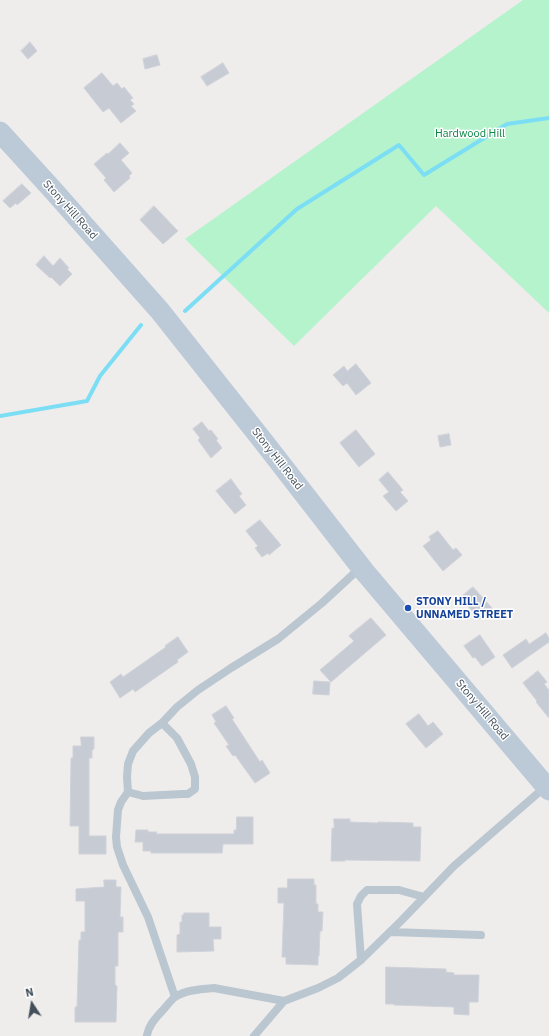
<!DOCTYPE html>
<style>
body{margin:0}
#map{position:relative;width:549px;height:1036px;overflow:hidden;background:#efecec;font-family:"IBM Plex Sans",sans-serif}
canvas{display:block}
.north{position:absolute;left:12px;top:984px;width:40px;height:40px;-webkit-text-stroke:3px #fff;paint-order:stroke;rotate:348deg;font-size:11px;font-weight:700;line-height:16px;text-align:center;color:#43505b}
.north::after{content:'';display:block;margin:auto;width:14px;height:18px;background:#43505b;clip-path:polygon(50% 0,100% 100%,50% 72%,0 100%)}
</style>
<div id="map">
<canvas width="549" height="1036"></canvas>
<div class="north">N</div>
</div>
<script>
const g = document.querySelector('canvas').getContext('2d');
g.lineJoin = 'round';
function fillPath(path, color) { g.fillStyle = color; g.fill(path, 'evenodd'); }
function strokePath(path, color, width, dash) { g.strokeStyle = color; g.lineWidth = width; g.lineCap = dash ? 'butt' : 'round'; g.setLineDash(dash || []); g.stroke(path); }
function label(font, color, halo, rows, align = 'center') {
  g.font = font + ' "IBM Plex Sans",sans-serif'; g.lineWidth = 3; g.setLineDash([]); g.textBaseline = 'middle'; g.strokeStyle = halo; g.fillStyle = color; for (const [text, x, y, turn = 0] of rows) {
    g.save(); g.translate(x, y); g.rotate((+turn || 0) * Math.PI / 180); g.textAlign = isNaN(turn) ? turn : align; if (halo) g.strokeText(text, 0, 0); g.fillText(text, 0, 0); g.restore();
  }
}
fillPath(new Path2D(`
 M 523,0 L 549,0 L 549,313 L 436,206 L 294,346 L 185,239 Z`), '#b4f3cb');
strokePath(new Path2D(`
 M 185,311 L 297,209 L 399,145 L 424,175 L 507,124 L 549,118
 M 0,416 L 87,401 L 100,376 L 141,325`), '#7cdef5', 4);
const building = new Path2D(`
 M 30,42 L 37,51 L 28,59 L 21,51 Z
 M 157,55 L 160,65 L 145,69 L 143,59 Z
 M 223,63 L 229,73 L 207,86 L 201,77 Z
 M 102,73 L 113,86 L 117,83 L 122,89 L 124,87 L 133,98 L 130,100 L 134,104 L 131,106 L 136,111 L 121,123 L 109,108 L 103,112 L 84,88 Z
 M 120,143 L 129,153 L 121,160 L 132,173 L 129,176 L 130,178 L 114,192 L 104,180 L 106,178 L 94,164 L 107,153 L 108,154 Z
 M 22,184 L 31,193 L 17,205 L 16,203 L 10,208 L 3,201 Z
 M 154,206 L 178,231 L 163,244 L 140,220 Z
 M 44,256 L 53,266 L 60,258 L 69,268 L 67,269 L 72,274 L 60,286 L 51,277 L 50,278 L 36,265 Z
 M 356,364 L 371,383 L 356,395 L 347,383 L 343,386 L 333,375 L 344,366 L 347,371 Z
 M 202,422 L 209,431 L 211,430 L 218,439 L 216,440 L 222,448 L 211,458 L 198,440 L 200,438 L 193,429 Z
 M 356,430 L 375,454 L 359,467 L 340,443 Z
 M 449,434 L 451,445 L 440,447 L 438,436 Z
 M 388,472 L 403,490 L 400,492 L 408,501 L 396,511 L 383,496 L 389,492 L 379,480 Z
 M 231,479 L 242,494 L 239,496 L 246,505 L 235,514 L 216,491 Z
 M 260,520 L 281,545 L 269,555 L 268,553 L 262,557 L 255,548 L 258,546 L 246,531 Z
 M 438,531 L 453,550 L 456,548 L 462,555 L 443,571 L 423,546 L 431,540 L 429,537 Z
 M 473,587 L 492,608 L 480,619 L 460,598 Z
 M 371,618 L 386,635 L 331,682 L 320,670 L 354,641 L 349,636 Z
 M 546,633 L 549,638 L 549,642 L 512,668 L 503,655 L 526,639 L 529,644 Z
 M 480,635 L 495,657 L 482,666 L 475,657 L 473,658 L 464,646 Z
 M 178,637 L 188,652 L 177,660 L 178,662 L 135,692 L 133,689 L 120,698 L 110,682 L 121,674 L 123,677 L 166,647 L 165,646 Z
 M 538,671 L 547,682 L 544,684 L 549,690 L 549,718 L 536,702 L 537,701 L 523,683 Z
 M 314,681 L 330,682 L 329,695 L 313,694 Z
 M 226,706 L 234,718 L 232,719 L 260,762 L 262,760 L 270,773 L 255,783 L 235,755 L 233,756 L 226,746 L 229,745 L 214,723 L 216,722 L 212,715 Z
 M 419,714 L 428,726 L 433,722 L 443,734 L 426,748 L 406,724 Z
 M 81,737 L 94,737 L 94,749 L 92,750 L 92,758 L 89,758 L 89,836 L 106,836 L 106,854 L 79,854 L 79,826 L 70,826 L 71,758 L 73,758 L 73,746 L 81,746 Z
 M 237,817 L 253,817 L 253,844 L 223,844 L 222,853 L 151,853 L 151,851 L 143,851 L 143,842 L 135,842 L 136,830 L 148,830 L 148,832 L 157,832 L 156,834 L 234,834 L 234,830 L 236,830 Z
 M 334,819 L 350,819 L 350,822 L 378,823 L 378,822 L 413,823 L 413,827 L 421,827 L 420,861 L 345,860 L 345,861 L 331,861 L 332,828 L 334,828 Z
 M 288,879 L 314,879 L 314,885 L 316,885 L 316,904 L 318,904 L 318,912 L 323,912 L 322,931 L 320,931 L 319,956 L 318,956 L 318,965 L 286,964 L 286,957 L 282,957 L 284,903 L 278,903 L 278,888 L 287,888 Z
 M 104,880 L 116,880 L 116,887 L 121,887 L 120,917 L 123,917 L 123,932 L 118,932 L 118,966 L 115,966 L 115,985 L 117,986 L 116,1022 L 75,1022 L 75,1007 L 77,1007 L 79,940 L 81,940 L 81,932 L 85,932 L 85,901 L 76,901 L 76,889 L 104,887 Z
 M 184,913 L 209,913 L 209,927 L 221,927 L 221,939 L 213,939 L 214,951 L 177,952 L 177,935 L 180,934 L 180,922 L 182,922 L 182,915 L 184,915 Z
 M 386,967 L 446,969 L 446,972 L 454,973 L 454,975 L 479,975 L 478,1002 L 469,1002 L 469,1015 L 454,1014 L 454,1007 L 394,1005 L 394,1004 L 386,1004 Z`);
fillPath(building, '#c7cbd3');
strokePath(building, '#cfd2d9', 1);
strokePath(new Path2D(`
 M 162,723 L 177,738 L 191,764 L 195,777 L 195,789 L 188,794 L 182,794 L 143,796 L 128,792 L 127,777 L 128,764 L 133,751 L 149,733 L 162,723 L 177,707 L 198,690 L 231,668 L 278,639 L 322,603 L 361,567
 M 128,792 L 121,802 L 118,810 L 116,837 L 117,847 L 123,865 L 148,917 L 175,997
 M 390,932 L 481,935
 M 361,960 L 357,904 L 361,896 L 367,890 L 399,890 L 424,897
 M 147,1036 L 147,1035 C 149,1025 155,1019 162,1011 C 166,1007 170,1001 175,997 C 185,990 202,989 214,988 L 284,1001
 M 254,1036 L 284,1001 L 318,988 L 338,978 L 361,960 L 401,921 L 454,866 L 545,787`), '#bbc7d0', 8);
strokePath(new Path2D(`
 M 0,132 L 51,188 L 160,311 L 263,441 L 364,571 L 549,790`), '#bccad8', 21);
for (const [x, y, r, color] of [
 [408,608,4,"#1a4fb4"]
]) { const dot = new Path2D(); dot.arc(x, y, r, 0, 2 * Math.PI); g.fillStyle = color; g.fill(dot); strokePath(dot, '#fff', 1.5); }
label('11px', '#0d8345', '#fff', [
 ["Hardwood Hill",470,134]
]);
label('11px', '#43505b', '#fff', [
 ["Stony Hill Road",70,210,48],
 ["Stony Hill Road",277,459,52],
 ["Stony Hill Road",482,710,50]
]);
label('bold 11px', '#164399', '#fff', [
 ["STONY HILL /",416,602],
 ["UNNAMED STREET",416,615]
], 'left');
</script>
